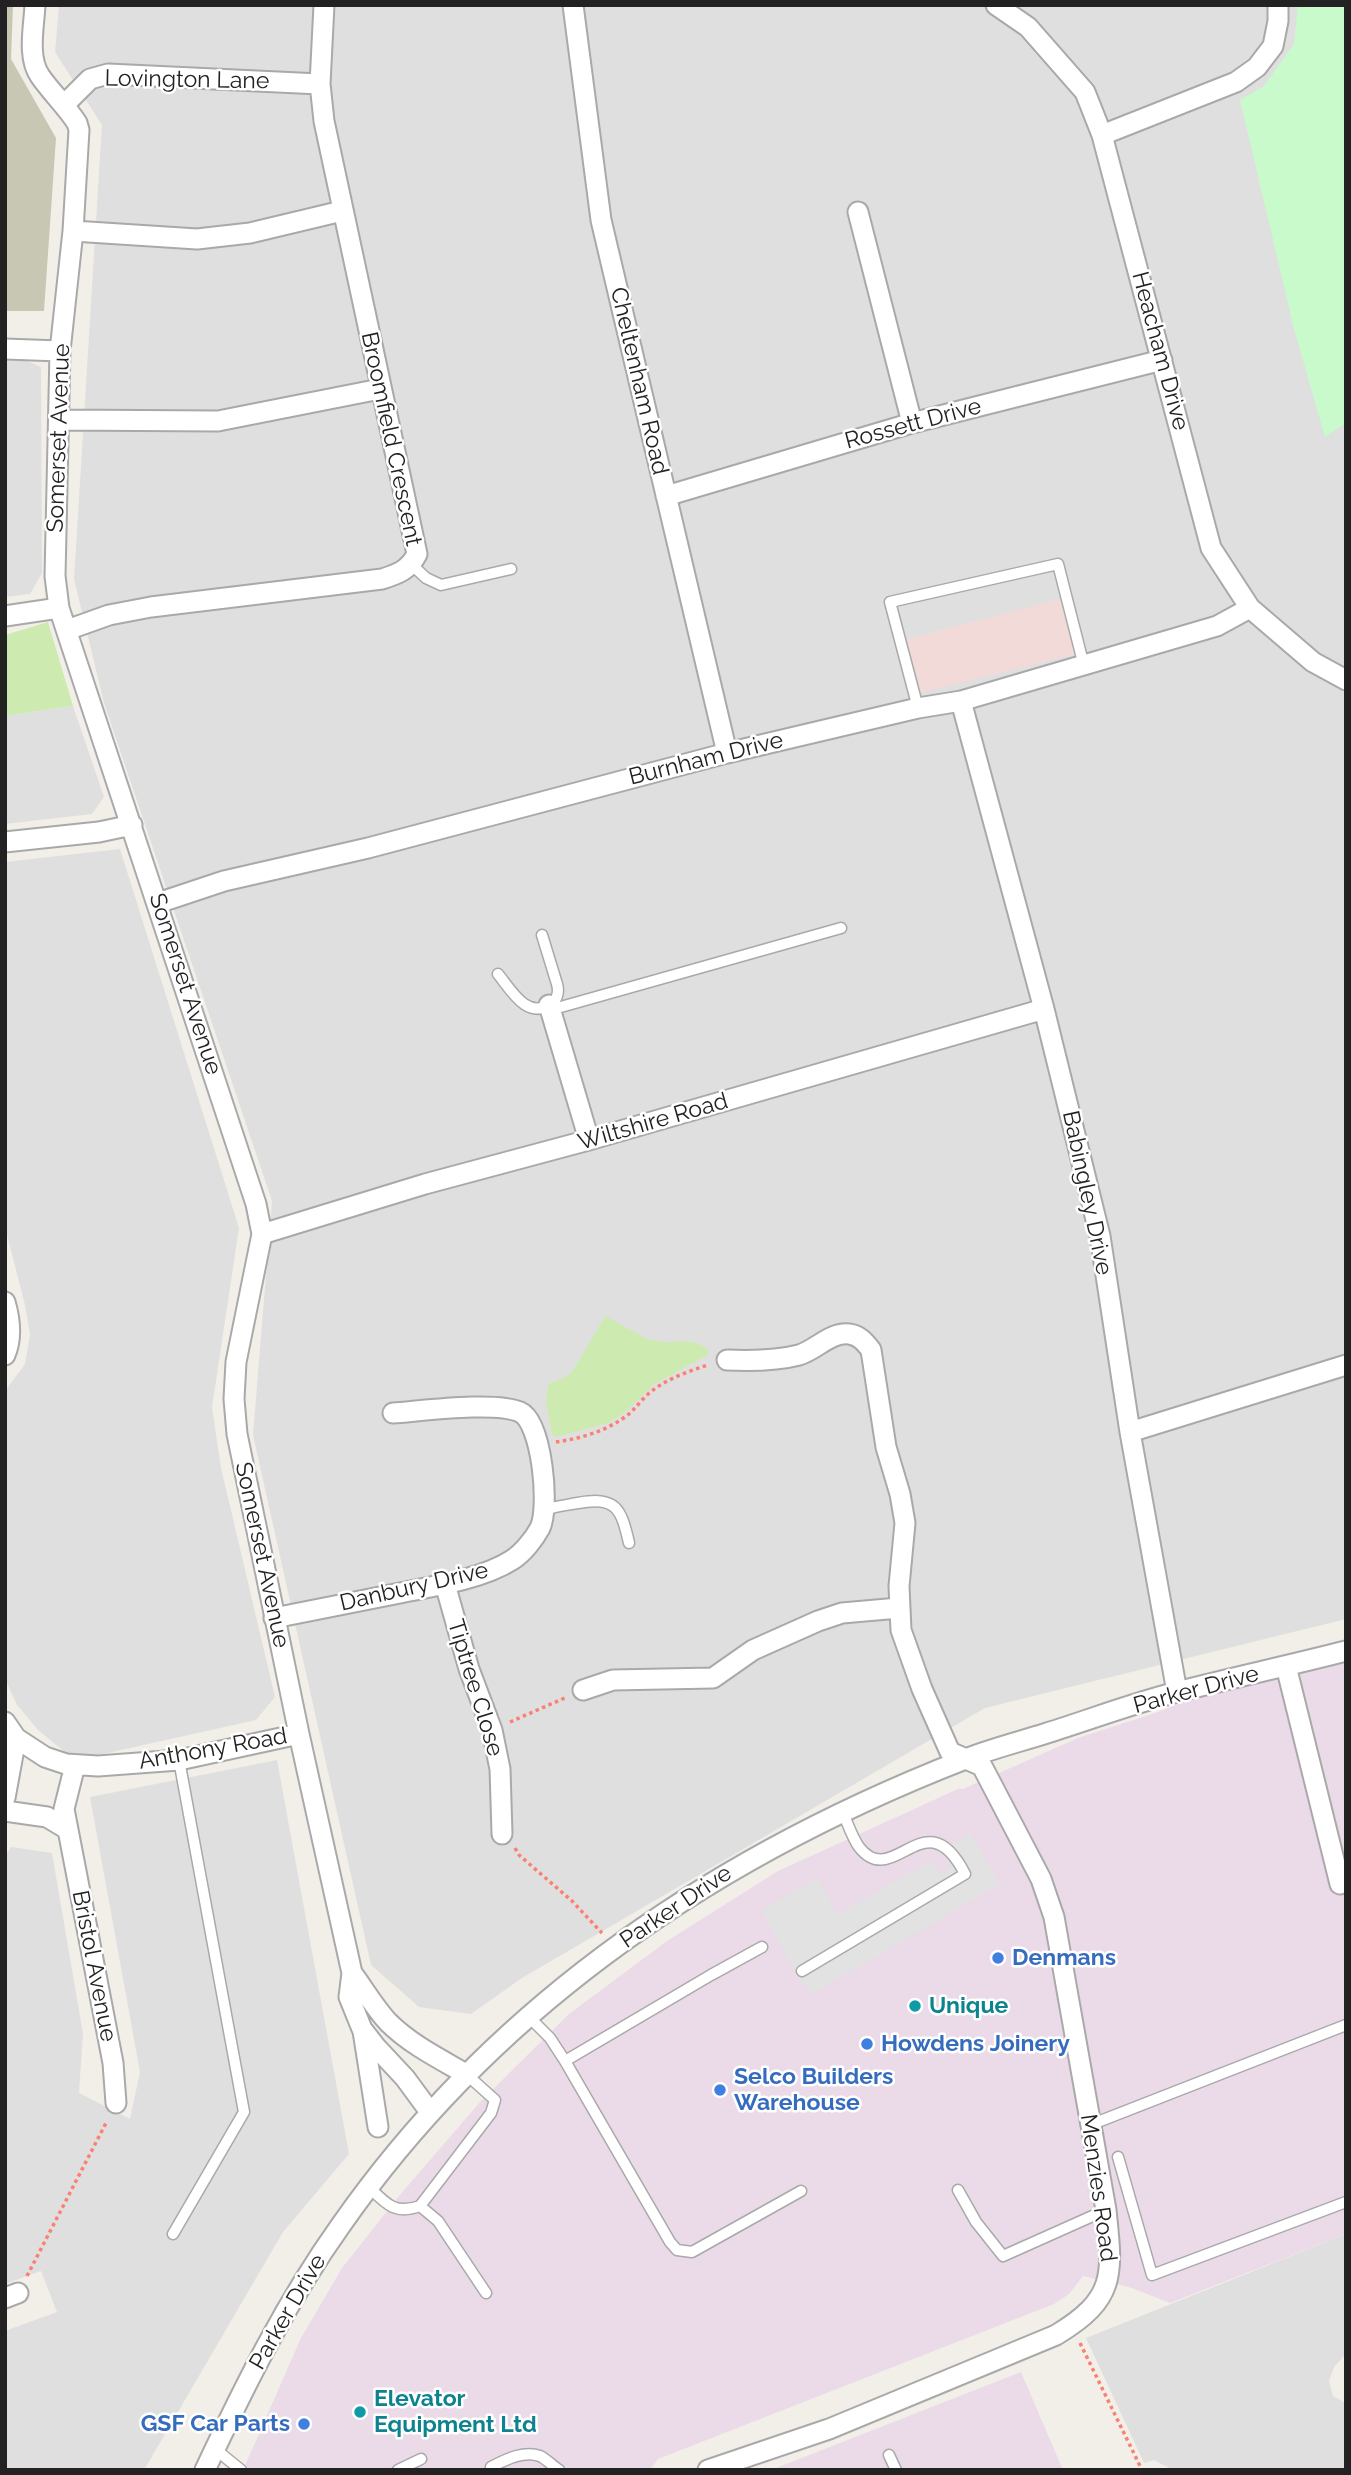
<!DOCTYPE html>
<style>
body{margin:0}
#map{position:relative;width:1351px;height:2475px;overflow:hidden;background:#f2efe9;font-family:Raleway,sans-serif}
canvas{display:block}
.frame{position:absolute;inset:0;border:7px solid #222;pointer-events:none}
</style>
<div id="map">
<canvas width="1351" height="2475"></canvas>
<div class="frame"></div>
</div>
<script>
const g = document.querySelector('canvas').getContext('2d');
g.lineJoin = 'round';
function fillPath(path, color) { g.fillStyle = color; g.fill(path, 'evenodd'); }
function strokePath(path, color, width, dash) { g.strokeStyle = color; g.lineWidth = width; g.lineCap = dash ? 'butt' : 'round'; g.setLineDash(dash || []); g.stroke(path); }
function label(font, color, halo, rows, align = 'center') {
  g.font = font + ' Raleway,sans-serif'; g.lineWidth = 5; g.setLineDash([]); g.textBaseline = 'middle'; g.strokeStyle = halo; g.fillStyle = color; for (const [text, x, y, turn = 0] of rows) {
    g.save(); g.translate(x, y); g.rotate((+turn || 0) * Math.PI / 180); g.textAlign = isNaN(turn) ? turn : align; if (halo) g.strokeText(text, 0, 0); g.fillText(text, 0, 0); g.restore();
  }
}
fillPath(new Path2D(`
 M 59,5 L 1346,5 L 1346,1619 L 985,1708 L 522,1978 L 471,2014 L 419,2007 L 371,1965 L 253,1435 L 272,1201 L 104,703 L 74,579 L 102,125 L 55,52 Z
 M 5,360 L 27,361 L 41,367 L 42,573 L 30,594 L 5,597 Z
 M 73,706 L 104,797 L 92,814 L 5,824 L 5,716 Z
 M 120,849 L 239,1228 L 212,1407 L 221,1468 L 275,1697 L 256,1720 L 94,1756 L 66,1753 L 38,1730 L 17,1705 L 5,1679 L 5,1391 L 25,1364 L 30,1334 L 25,1305 L 5,1227 L 5,862 Z
 M 277,1760 L 349,2154 L 283,2232 L 144,2470 L 5,2470 L 5,2331 L 57,2312 L 41,2271 L 5,2284 L 5,1856 L 11,1847 L 52,1853 L 83,2034 L 79,2093 L 130,2119 L 140,2072 L 90,1797 Z
 M 1346,2234 L 1346,2354 L 1334,2367 L 1329,2381 L 1333,2396 L 1346,2403 L 1346,2470 L 1173,2470 L 1154,2460 L 1144,2463 L 1086,2338 Z`), '#e0dfdf');
fillPath(new Path2D(`
 M 1060,599 L 1075,654 L 919,693 L 907,639 Z`), '#f2dad9');
fillPath(new Path2D(`
 M 1346,1662 L 1346,2234 L 1170,2303 L 1129,2287 L 1083,2276 L 1069,2294 L 1054,2304 L 658,2459 L 650,2470 L 243,2470 L 301,2338 L 342,2268 L 399,2196 L 480,2102 L 569,2014 L 667,1941 L 778,1871 L 958,1789 L 963,1789 L 1078,1738 L 1158,1712 L 1190,1699 Z
 M 1021,2372 L 1063,2470 L 771,2470 Z`), '#ebdbe8');
fillPath(new Path2D(`
 M 5,5 L 13,5 L 11,59 L 56,138 L 44,311 L 5,311 Z`), '#c7c7b4');
fillPath(new Path2D(`
 M 48,622 L 73,706 L 5,716 L 5,635 Z
 M 605,1316 L 649,1340 L 651,1339 C 670,1348 692,1333 709,1351 L 708,1355 L 654,1384 L 624,1413 L 608,1423 L 556,1437 L 552,1434 L 546,1402 L 548,1384 L 566,1377 L 572,1372 Z`), '#cdebb0');
fillPath(new Path2D(`
 M 1298,5 L 1343,5 L 1346,8 L 1346,423 L 1325,437 L 1294,329 L 1240,100 L 1263,87 L 1294,44 Z`), '#c8facc');
fillPath(new Path2D(`
 M 970,1833 L 1000,1884 L 810,1995 L 761,1911 L 817,1878 L 838,1914 L 932,1860 L 942,1876 L 950,1867 L 944,1856 L 939,1852 Z`), '#e2e2e2');
const lane = new Path2D(`
 M 412,565 L 426,578 L 441,585 L 511,569
 M 918,708 L 890,602 L 1058,564 L 1084,666
 M 498,974 C 511,990 527,1020 551,1004 C 558,999 559,991 557,984 L 542,935
 M 550,1010 L 841,928
 M 545,1510 C 556,1506 567,1505 578,1503 C 616,1496 621,1508 629,1543
 M 802,1971 L 965,1874 C 925,1796 894,1892 859,1847 C 852,1837 848,1824 843,1813
 M 529,2017 L 550,2038 L 565,2061 L 711,1975 L 762,1947
 M 565,2061 L 670,2242 L 677,2250 L 692,2252 L 801,2191
 M 1090,2125 L 1346,2025
 M 1118,2157 L 1152,2275 L 1346,2202
 M 369,2187 C 386,2204 395,2215 420,2206 L 491,2113 L 495,2100 L 466,2074
 M 958,2190 L 976,2222 L 1003,2256 L 1106,2210
 M 420,2206 L 438,2221 L 486,2293
 M 173,2234 L 244,2112 L 179,1760
 M 215,2449 L 241,2470
 M 889,2455 L 896,2470
 M 491,2467 C 505,2460 523,2450 540,2456 C 546,2459 553,2466 559,2470
 M 398,2470 L 421,2459`);
const street = new Path2D(`
 M 35,5 C 34,27 27,57 40,76 C 51,92 66,106 77,123 L 79,130 L 73,231 L 60,351 L 55,576 L 59,608 L 256,1204 L 262,1234 L 236,1362 L 234,1399 L 237,1434 L 299,1734 L 352,1973 L 349,1997 L 362,2029 L 376,2047 L 405,2078 L 430,2112
 M 573,5 L 601,220 L 727,753
 M 996,5 L 1028,27 L 1085,92 L 1102,135 L 1211,548 L 1250,608 L 1313,662 L 1346,680
 M 65,104 L 90,79 L 108,74 L 320,84
 M 1102,135 L 1236,82 L 1257,67 L 1273,46 L 1278,21 L 1278,5
 M 858,212 L 912,423
 M 73,231 L 197,239 L 250,233 L 342,211
 M 5,349 L 60,351
 M 59,420 L 218,421 L 380,389
 M 666,496 L 912,423 L 1162,360
 M 5,616 L 59,608
 M 67,630 L 109,615 L 151,607 L 382,579 C 398,574 409,570 417,554 L 324,121 L 320,84 L 324,5
 M 961,701 L 1044,1009 L 1100,1236 L 1130,1432 L 1177,1692
 M 5,842 L 99,832 L 132,825
 M 158,903 L 224,881 L 368,848 L 727,753 L 918,708 L 961,701 L 1217,626 L 1250,608
 M 549,1005 L 589,1140
 M 262,1234 L 425,1184 L 589,1140 L 1044,1009
 M 5,1302 C 10,1319 12,1339 5,1355
 M 1130,1432 L 1346,1365
 M 445,1584 L 469,1669 L 492,1730 L 500,1769 L 502,1834
 M 274,1618 C 316,1610 358,1601 400,1593 C 435,1586 482,1579 512,1560 C 523,1553 534,1539 540,1528 C 550,1507 542,1422 520,1412 C 495,1401 422,1411 393,1413
 M 1286,1666 L 1340,1884
 M 583,1690 L 613,1680 L 713,1678 L 753,1650 L 818,1621 L 842,1613 L 899,1608
 M 5,1722 L 16,1738 L 45,1757 L 66,1764 L 98,1766 L 179,1760 L 299,1734
 M 75,1765 L 64,1809 L 113,2063 L 116,2103
 M 5,1798 L 16,1738
 M 5,1811 L 47,1817 L 67,1829
 M 352,1973 C 364,1989 374,2007 388,2022 C 410,2044 438,2058 466,2074
 M 363,2031 L 378,2127
 M 5,2298 L 18,2293
 M 205,2470 C 245,2385 286,2302 341,2225 C 495,2005 715,1857 963,1760 C 990,1749 1019,1742 1047,1733 C 1092,1719 1136,1702 1181,1691 C 1236,1677 1291,1665 1346,1651
 M 708,2470 L 829,2429 L 1056,2335 C 1116,2299 1113,2275 1106,2210 L 1054,1917 L 1041,1879 L 982,1766 L 950,1752 L 922,1689 L 901,1630 L 899,1586 L 905,1523 L 900,1494 L 886,1447 L 871,1350 C 865,1342 859,1335 849,1334 C 830,1332 816,1350 799,1355 C 776,1361 750,1361 727,1360`);
strokePath(lane, '#a9a9a9', 13);
strokePath(street, '#a9a9a9', 23);
strokePath(new Path2D(`
 M 556,1442 C 578,1439 603,1432 622,1419 C 632,1413 637,1405 645,1397 C 661,1381 686,1372 708,1365
 M 510,1722 L 567,1697
 M 515,1848 L 519,1855 L 572,1901 L 602,1933
 M 27,2276 L 107,2121
 M 1080,2343 L 1142,2470`), '#fa8072', 3.5, [3.5, 3.5]);
strokePath(lane, '#fff', 10);
strokePath(street, '#fff', 19);
for (const [x, y, r, color] of [
 [998,1958,7,"#3f7fe0"],
 [915,2006,7,"#0f9aa8"],
 [867,2044,7,"#3f7fe0"],
 [720,2090,7,"#3f7fe0"],
 [360,2412,7,"#0f9aa8"],
 [304,2424,7,"#3f7fe0"]
]) { const dot = new Path2D(); dot.arc(x, y, r, 0, 2 * Math.PI); g.fillStyle = color; g.fill(dot); strokePath(dot, '#fff', 2.5); }
label('23px', '#222', '#fff', [
 ["Lovington Lane",187,80,1],
 ["Heacham Drive",1160,351,75],
 ["Cheltenham Road",639,381,77],
 ["Rossett Drive",913,424,-15],
 ["Somerset Avenue",59,438,-88],
 ["Broomfield Crescent",391,439,78],
 ["Burnham Drive",706,759,-14],
 ["Somerset Avenue",185,984,72],
 ["Wiltshire Road",653,1122,-16],
 ["Babingley Drive",1087,1193,78],
 ["Somerset Avenue",262,1555,78],
 ["Danbury Drive",414,1587,-13],
 ["Tiptree Close",475,1688,73],
 ["Parker Drive",1196,1690,-15],
 ["Anthony Road",213,1749,-10],
 ["Parker Drive",676,1907,-34],
 ["Bristol Avenue",94,1966,79],
 ["Menzies Road",1098,2188,82],
 ["Parker Drive",288,2312,-60]
]);
label('bold 23px', '#366cbe', '#fff', [
 ["Denmans",1012,1958],
 ["Howdens Joinery",881,2044],
 ["Selco Builders",734,2077],
 ["Warehouse",734,2103],
 ["GSF Car Parts",290,2424,"right"]
], 'left');
label('bold 23px', '#0d838f', '#fff', [
 ["Unique",929,2006],
 ["Elevator",374,2399],
 ["Equipment Ltd",374,2425]
], 'left');
</script>
